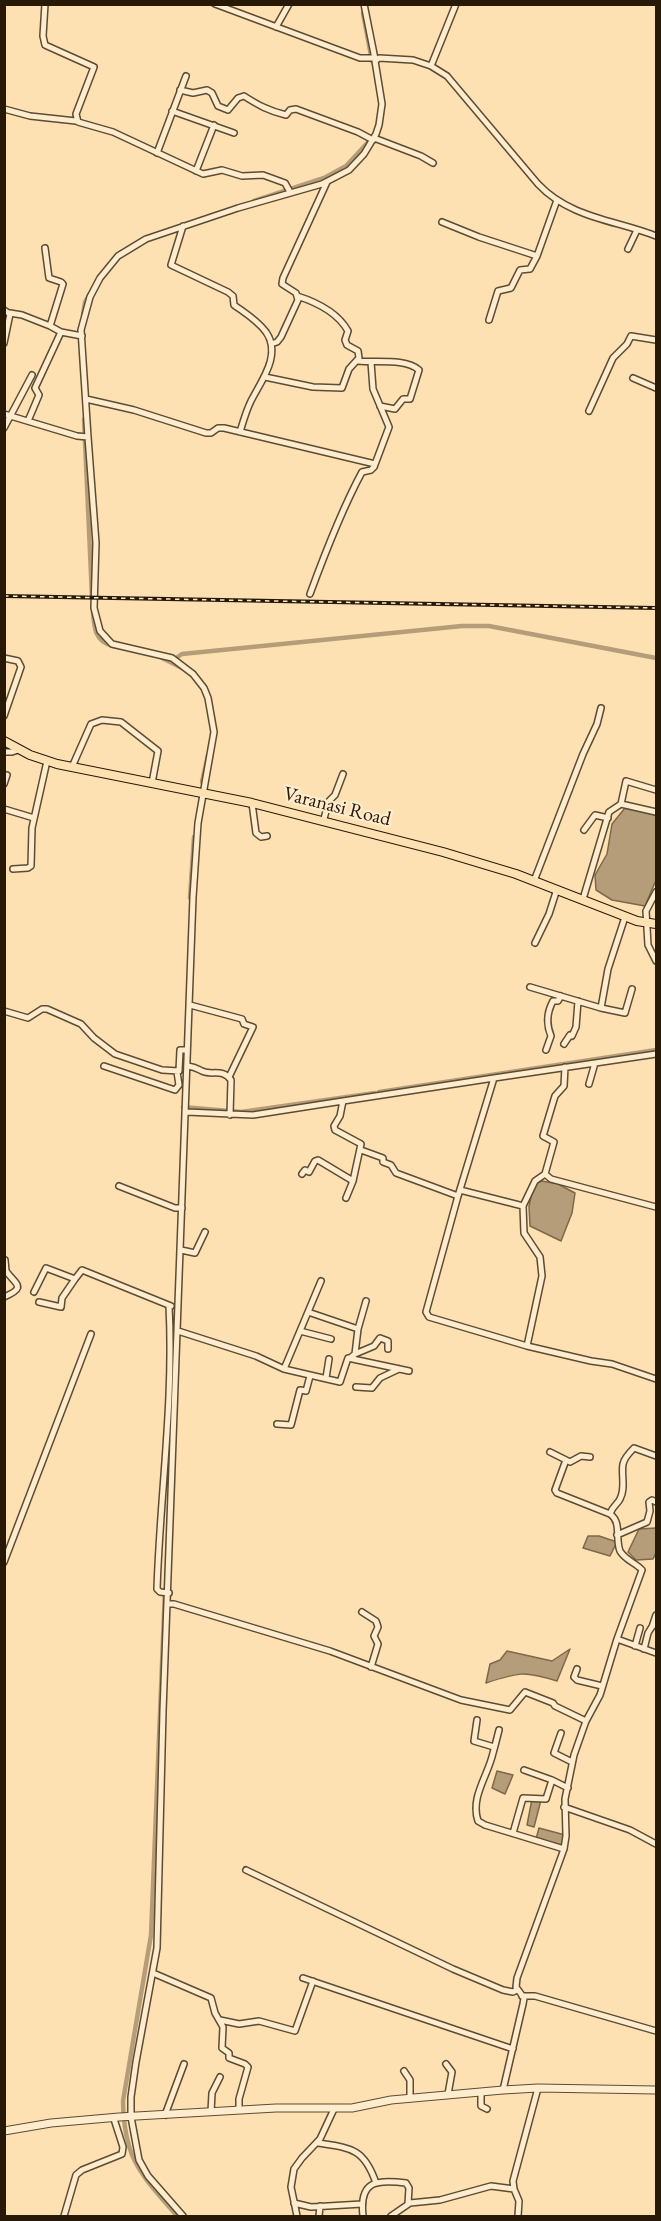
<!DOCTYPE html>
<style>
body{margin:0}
#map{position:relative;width:661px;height:2221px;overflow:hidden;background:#fee1b3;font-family:"EB Garamond",serif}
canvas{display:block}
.frame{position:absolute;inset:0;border:6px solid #281907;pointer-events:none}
</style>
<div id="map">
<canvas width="661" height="2221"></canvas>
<div class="frame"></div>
</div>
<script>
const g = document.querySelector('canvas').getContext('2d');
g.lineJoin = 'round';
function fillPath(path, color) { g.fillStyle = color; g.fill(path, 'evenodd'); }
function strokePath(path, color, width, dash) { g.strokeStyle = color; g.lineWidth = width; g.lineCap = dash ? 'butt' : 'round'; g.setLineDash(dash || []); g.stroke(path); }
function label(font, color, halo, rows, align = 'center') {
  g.font = font + ' "EB Garamond",serif'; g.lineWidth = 4.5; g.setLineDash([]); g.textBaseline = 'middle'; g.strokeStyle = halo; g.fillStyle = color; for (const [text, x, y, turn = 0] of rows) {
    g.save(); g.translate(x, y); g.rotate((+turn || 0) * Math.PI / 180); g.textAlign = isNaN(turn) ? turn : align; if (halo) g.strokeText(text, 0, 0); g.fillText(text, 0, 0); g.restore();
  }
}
const water = new Path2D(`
 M 625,808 L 656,815 L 656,880 L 645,906 L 612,900 L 596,890 L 595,875 L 607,854 L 612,824 Z
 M 542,1181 L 558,1184 L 575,1193 L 572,1213 L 561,1241 L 530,1226 L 529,1206 L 534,1184 Z
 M 656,1528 L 656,1553 L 653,1559 L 636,1560 L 628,1552 L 639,1529 Z
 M 588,1536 L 599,1536 L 617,1542 L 610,1556 L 583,1548 Z
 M 570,1649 L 557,1681 C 524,1671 519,1672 486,1683 L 490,1664 L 500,1660 L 507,1651 L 552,1661 Z
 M 497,1771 L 513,1775 L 505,1794 L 492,1788 Z
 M 532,1799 L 541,1800 L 534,1827 L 527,1825 Z
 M 539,1828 L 565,1835 L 563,1847 L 536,1839 Z`);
fillPath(water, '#b59d79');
strokePath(water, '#7d684b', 1.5);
strokePath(new Path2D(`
 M 363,13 L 372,61
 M 254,201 L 324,178 L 346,166 L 371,139
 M 83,315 L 85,302 L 89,295
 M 84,419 L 92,597
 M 93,611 C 94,628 95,642 113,646
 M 162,658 L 184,669
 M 173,660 L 182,654 L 462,626 L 489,626 L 656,658
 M 202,782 L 208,755
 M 190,898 L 194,837
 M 379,1092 L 656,1050
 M 183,1107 L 241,1112 L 375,1093
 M 165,1590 L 151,1935 L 123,2101 C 124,2160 141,2174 177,2216`), '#b59d79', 4.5);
const minor = new Path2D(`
 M 45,4 L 43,36 L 45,45 L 94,67 L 76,114 L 78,122 L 113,132 L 203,174 L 222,170 L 242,176 L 263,175 L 285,183 L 290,192
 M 215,4 L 360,58 L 375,58
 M 364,4 L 375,59
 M 276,27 L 289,4
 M 431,66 L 456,4
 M 180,90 L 193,93 L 207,90 L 212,93 L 218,106 L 228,110 L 238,98 L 244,96 C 258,105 269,111 286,115 L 290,110 L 296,109 L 358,132 L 373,140
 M 4,109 L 30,116 L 76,121
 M 172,111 L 234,133
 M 374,138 L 421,156 L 433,163
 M 157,153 L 186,76
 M 196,171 L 214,125
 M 442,222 L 479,237 L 537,256 L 557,200
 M 183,226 L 171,265 L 228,292 L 233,296 L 234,305 C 245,313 257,320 266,332 C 282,355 261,381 251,401 C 246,411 243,422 240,432
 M 45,248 L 49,278 L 61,282 L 63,284 L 50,326 L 61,332 L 82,336
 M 628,249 L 637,230
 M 4,310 L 10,314 L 4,343
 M 10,313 L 22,315 L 50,326
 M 489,320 L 498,291 L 511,288 L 520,270 L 530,269 L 537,256
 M 271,344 L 277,342 L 281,337 L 298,300 L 296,293 L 282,284 L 283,278 L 327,182
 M 358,361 C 376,363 405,358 419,370 L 410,399 L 403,399 L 395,409 L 380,406
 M 265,377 L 313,387 L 342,388 L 349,369 L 359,358 L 358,351 L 347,345 L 345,340 L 348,331 C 338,313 316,302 297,296
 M 633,378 L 656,388
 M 86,399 L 134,410 L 206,433 L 211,433 L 218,428 L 224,428 L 375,464
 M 589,411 L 613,358 L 627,344 L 631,336 L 656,340
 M 4,414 L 77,436 L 88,437 L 81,330 L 90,297 L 100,278 L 118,256 L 146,239 L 238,208 L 322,184 L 349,170 L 364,154 L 376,134 L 379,125 L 382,104 L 375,61 L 379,58 L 413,60 L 431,66 L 447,76 L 538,184 C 570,218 615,220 656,236
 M 28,421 L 39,395 L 35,388 L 61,332
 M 4,428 L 32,375
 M 88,437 L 96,543 L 94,608 L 100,631 L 112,644 L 172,658 L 193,674 L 204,688 L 208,698 L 214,732 L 198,823 L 193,897 L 163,1711 L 157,1948 L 136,2062 L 131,2097 L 131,2117 L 139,2160 L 148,2176 L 183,2216
 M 310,594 C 325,553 341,511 362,472 L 371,470 L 374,467 L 389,427 L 373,389 L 371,362
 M 4,658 L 18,661 L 21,667 L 4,716
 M 4,752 L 12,752 L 18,750
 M 72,767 L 91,724 L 102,720 L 121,722 L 158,751 L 152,783
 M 4,784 L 7,775
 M 252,803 L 256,833 L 261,837 L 267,836
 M 621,804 L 626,781 L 656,790
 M 4,809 L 34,818
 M 323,822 L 329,801 L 335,795 L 343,774
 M 584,830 L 595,815 L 608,818
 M 13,869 L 28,868 L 31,866 L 32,828 L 47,761
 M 534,881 L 583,754 L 597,724 L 601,708
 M 656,892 L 646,911 L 648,945 L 656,961
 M 583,899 L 609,812 L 621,804 L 656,812
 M 535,943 L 549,914 L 557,889
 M 530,987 L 601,1008 L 608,969 L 625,917
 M 190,1005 L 242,1019 L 244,1024 L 253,1027 L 229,1077
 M 601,1008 L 625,1013 L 632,989
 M 4,1011 L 28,1018 L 42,1009 L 47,1009 L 81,1024 L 94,1038 L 115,1054 L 162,1070 L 179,1071 L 180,1050 L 187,1050
 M 564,1044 L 570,1035 L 572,1036 L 576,1027 L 578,1001
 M 546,1050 L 551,1036 C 546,1024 547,1012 553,1001 L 558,1001 L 561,996
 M 656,1054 L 494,1078 L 458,1196 L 426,1312 L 429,1317 L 527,1346 L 591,1361 L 612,1364 L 656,1379
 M 104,1066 L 175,1090 L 179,1085 L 177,1072
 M 188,1066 C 195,1067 196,1068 202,1071 C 213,1076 222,1068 231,1080 L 230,1115
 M 565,1067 L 564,1086 L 555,1096 L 543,1136 L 554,1142 L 545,1174 L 551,1179 L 656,1207
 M 589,1084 L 595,1063
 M 187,1112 L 253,1115 L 343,1101
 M 361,1150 L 383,1158 L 383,1162 L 391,1165 L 396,1173 L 458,1196
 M 302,1174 L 305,1170 L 309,1172 L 315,1161 L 318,1160 L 353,1181
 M 119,1186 L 175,1208 L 182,1208
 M 460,1190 L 523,1206 L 535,1181 L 545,1174
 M 346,1198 L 353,1181 L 361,1144 L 335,1130 L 334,1126 L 340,1116 L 343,1101 L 494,1078
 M 523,1206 L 524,1233 L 540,1257 L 542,1276 L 527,1346
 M 181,1250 L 195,1253 L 205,1232
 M 34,1292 L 46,1268 L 75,1279 L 82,1270 L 171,1306
 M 4,1297 C 27,1287 16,1285 6,1271 L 5,1260
 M 39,1302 L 61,1307 L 62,1298 L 75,1279
 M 169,1306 C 174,1401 160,1495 157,1589 L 160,1592 L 169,1593
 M 308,1312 L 358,1329
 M 178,1331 L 256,1356 L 284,1369 L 340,1382 L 348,1358 L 409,1371
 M 300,1331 L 321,1281
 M 355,1354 L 374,1346 L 380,1338 L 388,1341 L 388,1349
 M 350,1358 L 355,1354 L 358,1329 L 366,1301
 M 284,1369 L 300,1331 L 331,1339
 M 326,1378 L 329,1359
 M 356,1387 L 372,1388 L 380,1378 L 399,1369
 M 277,1424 L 291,1425 L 300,1390 L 306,1391 L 310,1376
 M 550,1452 L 570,1462 L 581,1456 L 590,1457
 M 566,1460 L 555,1490 L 557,1493 L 610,1514 C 613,1505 618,1504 620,1499 C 626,1488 621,1475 623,1464 C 624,1459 630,1452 634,1448 L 656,1456
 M 617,1535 L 647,1522 L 650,1511 L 649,1502 L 652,1500 L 656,1502
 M 4,1562 L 91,1334
 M 169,1604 L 174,1604 L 330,1651 L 461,1700 L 510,1710 L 525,1692 L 553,1703 L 555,1706 L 586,1721
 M 362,1612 L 376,1621 L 378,1627 L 374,1636 L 378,1644 L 371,1667
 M 652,1627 L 656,1615
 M 617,1639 L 656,1653
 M 635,1646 L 640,1628
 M 644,1649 L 648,1633 L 653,1625 L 656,1625
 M 577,1669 L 574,1677 L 577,1680 L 602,1686
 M 477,1720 L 474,1741 L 494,1747
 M 499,1730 C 497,1738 495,1746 493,1753 C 488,1776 470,1797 478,1821 L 485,1825 L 564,1849
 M 561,1733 L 554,1753 L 572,1762
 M 524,1770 L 552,1780 L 568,1788
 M 564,1807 L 630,1830 L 656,1844
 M 513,1833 L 523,1798 L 546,1799 L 552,1780
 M 246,1870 L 453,1969 L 503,1990 L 513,1992 L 517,1990
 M 153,1973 L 211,1998 L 215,2013 L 223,2027 L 222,2048 L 229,2053 L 229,2058 L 245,2064 L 248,2067 L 239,2099 L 239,2110
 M 303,1978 L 513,2049
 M 522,1996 L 535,1996 L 656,2031
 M 220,2020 L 239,2024 L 259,2021 L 295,2031 L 313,1981
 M 446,2064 L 452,2072 L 448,2094
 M 404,2071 L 410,2080 L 410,2098
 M 503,2090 L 523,2004 L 524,1998 L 516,1987 L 517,1978 L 564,1849 L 566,1836 L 565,1799 L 574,1755 L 586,1721 L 600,1695 L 617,1639 L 642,1570 C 636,1563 625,1560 620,1551 C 615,1539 622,1522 610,1514
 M 481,2092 L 481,2106 L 487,2109
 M 211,2112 L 212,2093 L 220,2077
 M 165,2115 L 184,2064
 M 318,2143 C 351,2148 364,2148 376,2183
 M 294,2203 L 311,2207 L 362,2204
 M 64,2216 L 76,2175 L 82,2170 L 122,2154 L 123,2147 L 114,2119
 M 297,2216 L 291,2187 L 294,2169 L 302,2158 L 320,2139 L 334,2109
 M 319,2216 L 320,2206
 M 363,2216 C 359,2181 376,2179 406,2183 L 409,2188 L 408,2204
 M 391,2216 L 410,2203 L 440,2200 L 491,2186 L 514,2189
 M 518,2216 L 519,2201 L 514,2189 L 513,2181 L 538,2088`);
const tertiary = new Path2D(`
 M 4,2131 L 51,2123 L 119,2117 L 276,2108 L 352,2108 L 391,2100 L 503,2090 L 538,2088 L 656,2090`);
const trunk = new Path2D(`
 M 4,741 L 30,755 L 57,764 L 252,803 L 443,852 L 516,874 L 637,921 L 656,924`);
strokePath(minor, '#5e4b32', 8);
strokePath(tertiary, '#5e4b32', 9);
strokePath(trunk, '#281907', 10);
strokePath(minor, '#feecce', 5);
strokePath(tertiary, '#feecce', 7);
strokePath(trunk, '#fee1b3', 8);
const rail = new Path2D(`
 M 4,596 L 656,608`);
strokePath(rail, '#281907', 4);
strokePath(rail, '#feecce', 1.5, [4.5]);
label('20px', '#281907', '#feecce', [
 ["Varanasi Road",337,807,14]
]);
</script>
